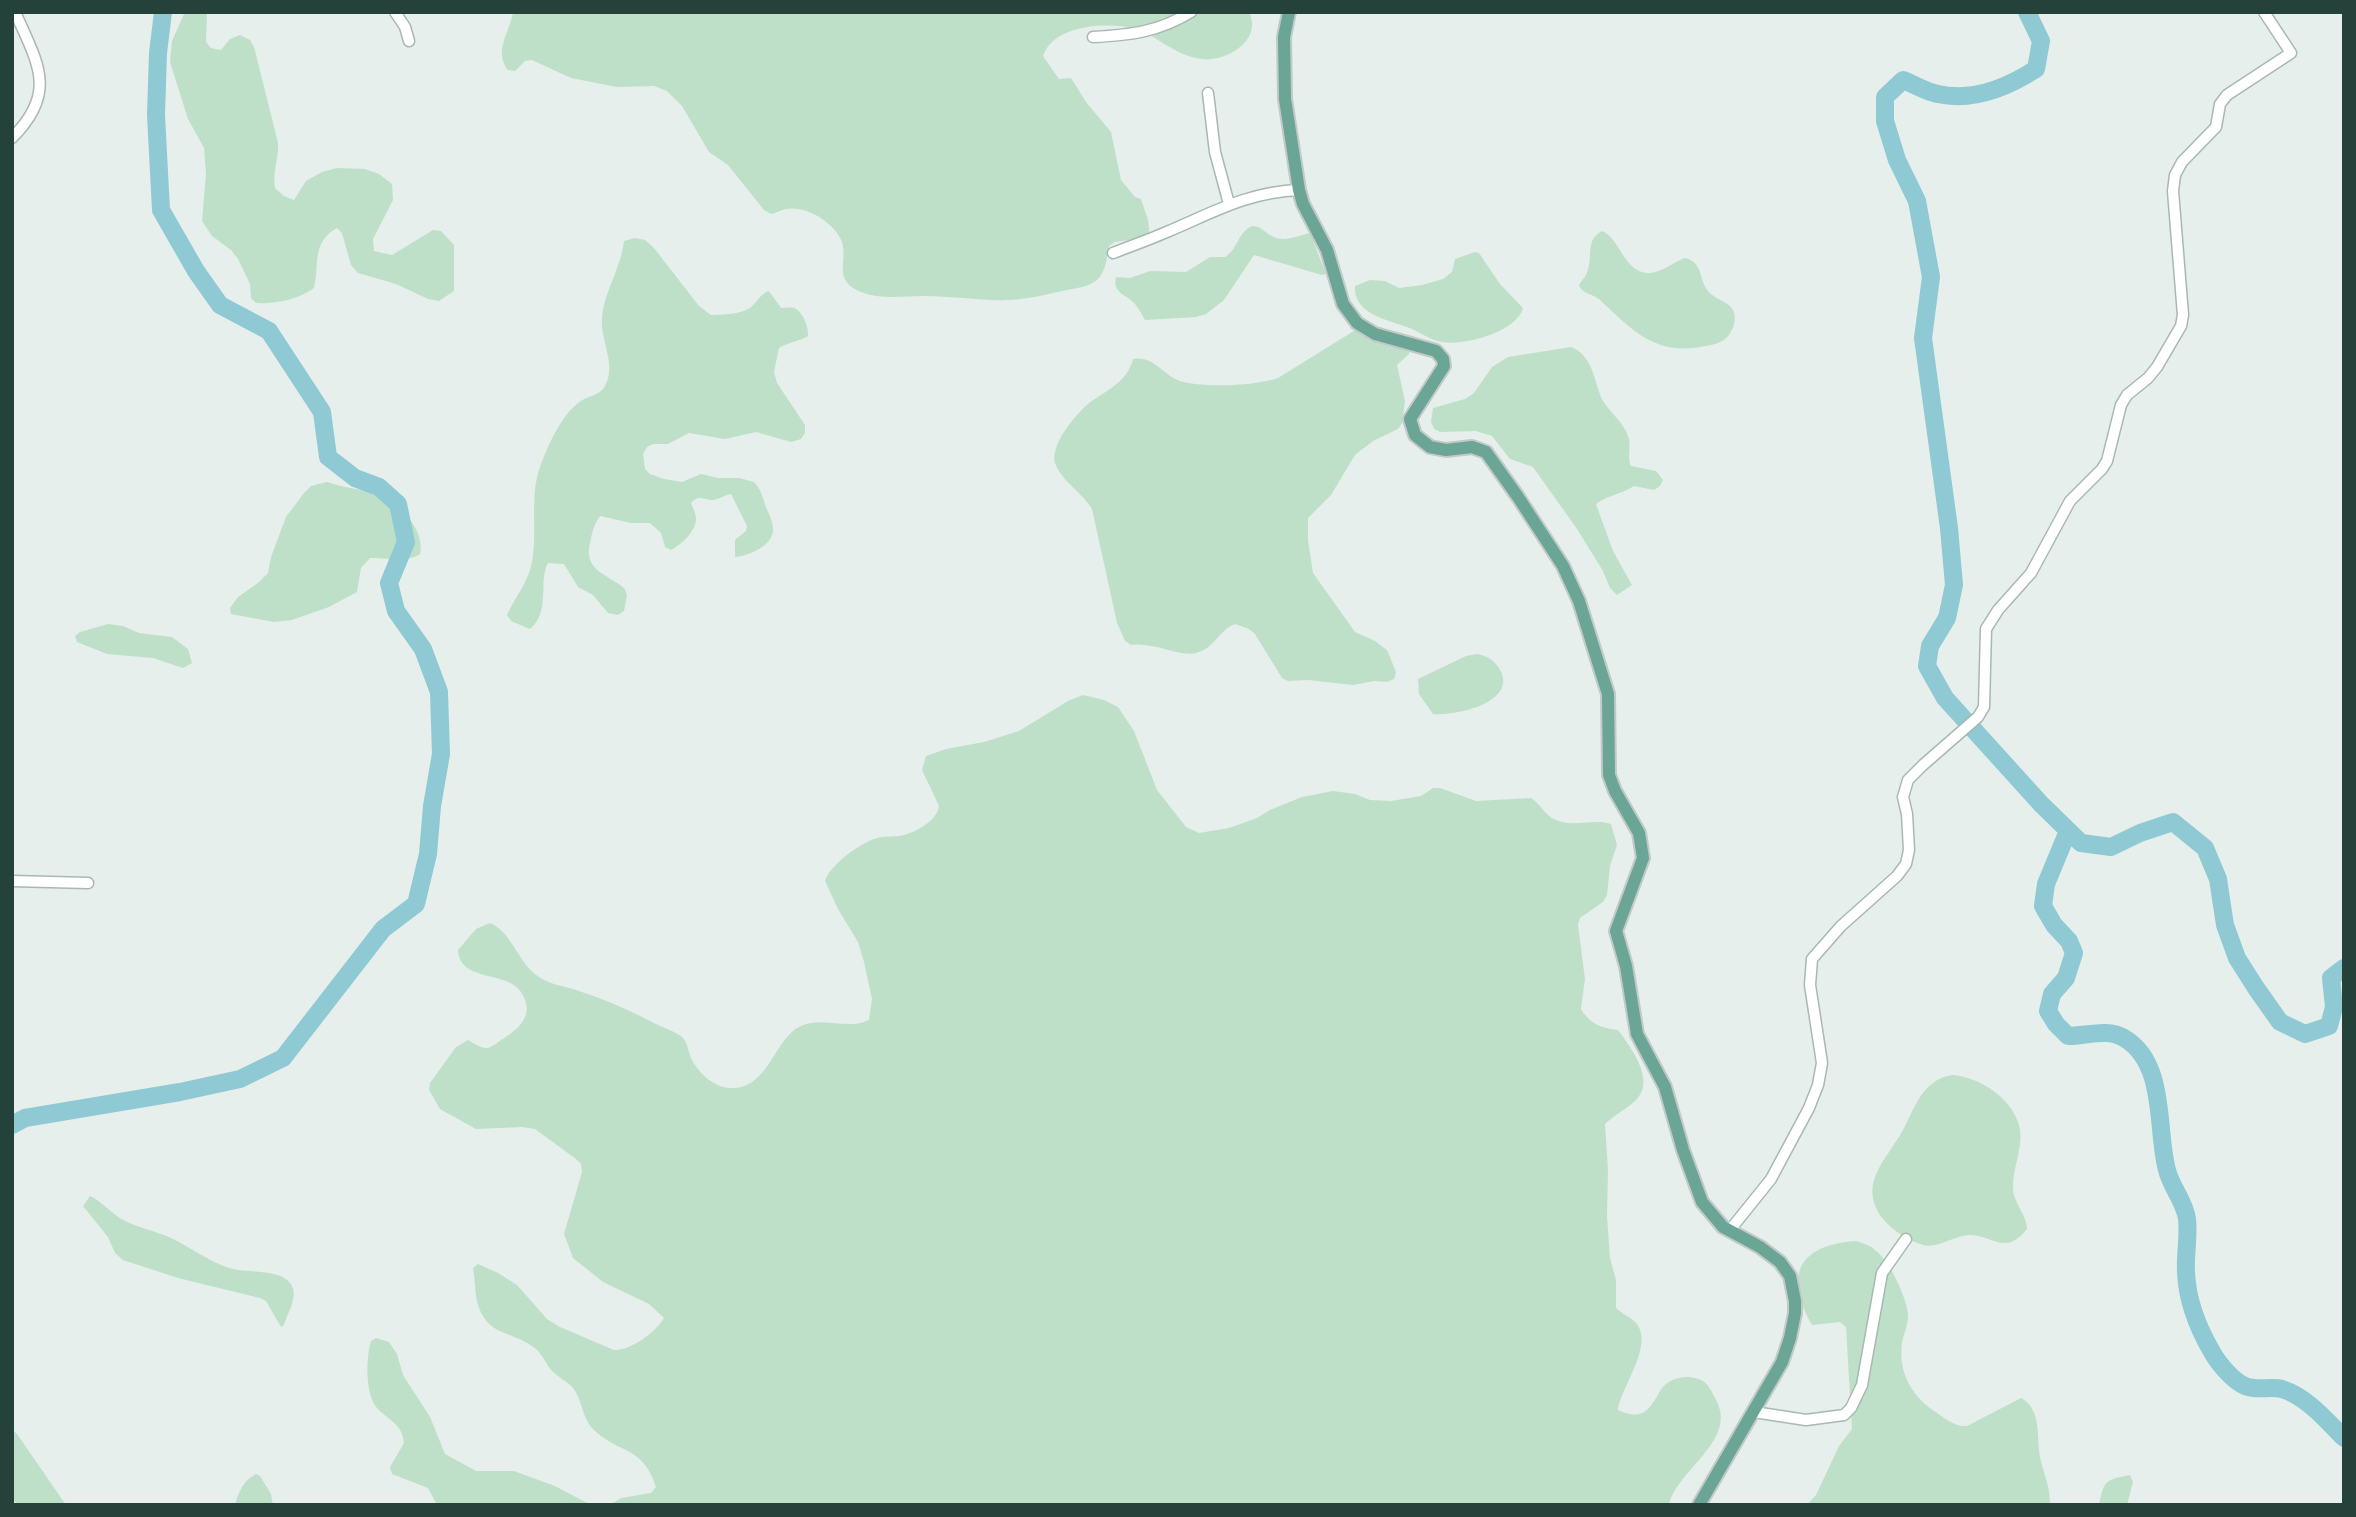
<!DOCTYPE html>
<style>
body{margin:0}
#map{position:relative;width:2356px;height:1517px;overflow:hidden;background:#e6efeb;font-family:Overpass,sans-serif}
canvas{display:block}
.frame{position:absolute;inset:0;border:14px solid #24423a;pointer-events:none}
</style>
<div id="map">
<canvas width="2356" height="1517"></canvas>
<div class="frame"></div>
</div>
<script>
const g = document.querySelector('canvas').getContext('2d');
g.lineJoin = 'round';
function fillPath(path, color) { g.fillStyle = color; g.fill(path, 'evenodd'); }
function strokePath(path, color, width, dash) { g.strokeStyle = color; g.lineWidth = width; g.lineCap = dash ? 'butt' : 'round'; g.setLineDash(dash || []); g.stroke(path); }
fillPath(new Path2D(`
 M 185,12 L 207,12 L 206,42 L 211,48 L 221,50 L 230,39 L 240,35 L 250,40 L 254,47 L 278,143 C 279,158 272,173 275,188 L 284,196 L 294,200 L 306,181 L 322,172 L 337,168 L 365,169 L 379,174 L 392,184 L 393,200 L 373,239 L 374,251 L 392,255 L 433,230 L 441,231 L 454,245 L 454,291 L 439,301 L 428,299 L 396,284 L 358,273 L 351,265 L 342,233 L 337,228 C 311,243 320,263 314,288 C 297,300 276,304 256,303 L 251,298 L 250,284 L 238,259 L 231,250 L 212,236 L 202,221 L 206,174 L 204,148 L 188,119 L 170,62 L 172,41 Z
 M 513,12 L 1249,12 C 1263,40 1227,62 1202,59 C 1174,56 1156,34 1133,28 C 1106,22 1053,25 1043,56 L 1059,79 L 1071,78 L 1086,102 L 1111,132 L 1121,180 L 1135,197 L 1141,199 L 1148,220 L 1150,237 L 1115,242 L 1109,246 C 1107,257 1106,272 1097,280 C 1088,287 1077,288 1067,290 C 1048,294 1029,299 1009,300 C 981,301 952,296 924,296 C 904,296 881,300 861,292 C 832,280 848,263 842,242 C 835,223 806,205 786,209 C 781,210 776,213 771,214 L 764,210 L 728,165 L 709,152 L 682,106 L 667,91 L 654,86 L 617,87 L 571,78 L 532,60 L 525,61 L 515,71 L 508,70 C 493,51 510,32 513,12 Z
 M 1252,226 L 1259,227 C 1280,244 1283,240 1310,233 L 1326,274 L 1322,275 L 1254,255 L 1224,300 L 1206,314 L 1196,317 L 1145,320 C 1142,315 1139,309 1135,304 C 1127,294 1112,294 1116,277 L 1130,278 L 1150,271 L 1186,272 L 1210,257 L 1225,257 C 1238,249 1238,232 1252,226 Z
 M 1602,231 C 1621,239 1624,274 1650,273 C 1663,272 1673,262 1685,258 C 1704,263 1698,279 1708,291 C 1714,299 1728,301 1733,310 C 1737,319 1734,327 1729,335 C 1722,344 1711,345 1700,347 C 1654,355 1631,329 1600,300 C 1592,293 1583,295 1579,285 C 1582,280 1587,275 1588,269 C 1593,255 1585,240 1602,231 Z
 M 635,238 L 645,240 L 654,248 L 699,306 L 711,315 C 723,315 743,314 751,307 C 758,301 760,294 769,291 L 781,308 C 785,308 789,307 794,308 C 803,311 809,328 808,336 C 799,342 788,342 779,348 L 774,372 L 777,383 L 805,425 L 805,433 L 801,439 L 791,442 L 756,432 L 725,439 L 689,433 L 668,444 L 653,444 L 647,447 L 643,454 L 645,469 L 650,474 L 664,479 L 682,482 L 701,474 L 718,478 L 739,478 L 754,482 C 761,489 763,498 766,507 C 769,514 773,522 773,529 C 774,545 749,556 735,557 L 735,540 L 746,531 L 747,526 L 731,494 C 725,495 719,499 713,500 C 703,500 699,494 691,503 C 693,508 696,514 696,519 C 696,531 681,545 671,550 L 665,547 L 661,533 L 650,523 L 631,523 L 600,516 C 594,524 592,533 590,543 C 583,571 608,574 625,589 L 627,596 L 624,611 L 618,615 L 608,613 L 593,595 L 578,587 L 564,564 L 548,563 C 538,580 551,612 530,629 L 511,621 L 507,615 C 515,597 528,583 532,562 C 538,531 529,498 540,467 C 547,447 561,416 578,403 C 586,396 600,396 605,386 C 617,364 600,341 602,318 C 604,292 621,268 624,241 Z
 M 1475,252 L 1479,253 L 1500,284 L 1523,308 C 1517,332 1464,346 1442,342 C 1429,340 1419,331 1407,327 C 1388,320 1353,314 1355,286 L 1370,280 L 1385,281 L 1399,288 L 1422,285 L 1443,279 L 1452,272 L 1455,259 Z
 M 1357,329 L 1400,346 L 1410,353 L 1397,365 L 1405,401 L 1402,423 L 1398,429 L 1373,441 L 1355,455 L 1331,495 L 1308,518 L 1308,540 L 1313,573 L 1355,632 L 1375,641 L 1387,650 L 1396,672 L 1394,679 L 1387,682 L 1374,681 L 1353,685 L 1308,680 L 1288,681 L 1282,678 L 1255,634 L 1249,629 L 1235,624 C 1219,630 1214,649 1196,653 C 1178,657 1155,642 1131,645 L 1125,641 L 1117,623 L 1092,509 C 1082,492 1062,482 1055,463 C 1050,445 1075,415 1088,404 C 1106,390 1127,383 1133,359 C 1153,355 1163,375 1180,381 C 1204,388 1255,386 1278,378 Z
 M 1571,347 C 1592,355 1594,379 1601,397 C 1608,412 1625,422 1629,439 C 1631,448 1627,457 1631,466 L 1656,471 L 1663,480 L 1660,486 L 1654,490 L 1634,486 C 1622,494 1608,495 1596,504 L 1613,551 L 1632,585 L 1617,595 L 1610,588 L 1603,571 L 1577,529 L 1533,467 L 1510,459 L 1492,436 L 1476,431 L 1440,432 L 1434,429 L 1431,422 L 1433,408 L 1465,399 L 1474,393 L 1492,367 L 1508,357 Z
 M 327,482 C 344,488 363,489 380,495 C 400,501 426,533 420,554 C 403,564 389,557 370,558 L 361,568 L 357,592 L 329,607 L 292,620 L 274,622 L 231,614 L 230,608 L 238,597 L 258,583 L 268,573 L 271,557 L 286,517 L 304,493 L 311,486 Z
 M 108,624 L 123,626 L 139,633 L 172,637 L 188,649 L 192,663 L 183,668 L 153,658 L 107,654 L 77,642 L 75,636 L 80,632 Z
 M 1477,654 C 1487,656 1493,659 1499,668 C 1520,702 1457,716 1433,714 L 1419,694 L 1418,679 L 1466,656 Z
 M 1083,695 L 1104,700 L 1118,707 L 1134,731 L 1157,790 L 1186,827 L 1199,833 L 1229,828 L 1257,818 L 1270,810 L 1302,797 L 1333,791 L 1355,794 L 1370,800 L 1391,801 L 1421,796 L 1433,788 L 1440,788 L 1476,801 L 1531,798 C 1542,805 1544,815 1556,820 C 1574,828 1593,818 1611,824 L 1617,845 L 1610,866 L 1607,895 L 1603,902 L 1580,918 L 1578,925 L 1585,979 L 1581,1009 C 1590,1024 1601,1028 1618,1030 C 1631,1048 1656,1080 1636,1100 C 1627,1109 1614,1115 1605,1124 L 1608,1170 L 1607,1216 L 1610,1258 L 1616,1280 L 1616,1308 C 1622,1314 1629,1316 1634,1321 C 1657,1342 1621,1386 1618,1410 C 1642,1421 1649,1411 1660,1391 C 1668,1377 1689,1373 1703,1381 C 1709,1385 1712,1392 1715,1398 C 1740,1440 1677,1469 1669,1505 L 610,1505 L 621,1498 L 651,1493 L 656,1487 C 643,1446 620,1454 595,1431 C 582,1420 583,1401 573,1388 C 567,1381 558,1377 552,1371 C 545,1363 542,1352 532,1346 C 511,1331 488,1336 478,1305 C 475,1295 475,1280 473,1268 L 478,1264 L 498,1273 L 517,1285 L 547,1319 L 560,1327 L 614,1350 C 630,1351 656,1332 664,1318 L 649,1304 L 603,1282 L 573,1258 L 564,1234 L 582,1172 L 581,1164 L 576,1159 L 535,1129 L 522,1127 L 476,1129 L 440,1109 L 429,1090 L 430,1083 L 456,1047 L 468,1040 C 474,1043 481,1049 488,1048 C 492,1047 498,1042 501,1040 C 519,1029 536,1015 521,992 C 507,970 460,983 458,950 L 476,929 L 490,923 C 513,933 518,964 539,977 C 551,985 565,986 579,991 C 604,999 629,1010 652,1022 C 661,1027 672,1030 681,1036 C 688,1042 688,1052 692,1060 C 700,1075 716,1089 734,1088 C 765,1087 773,1048 793,1031 C 817,1012 844,1032 869,1020 L 872,999 L 864,962 L 858,942 L 838,909 L 825,881 C 831,864 858,845 874,839 C 885,835 896,838 907,834 C 919,830 937,820 939,806 L 922,770 L 926,756 L 946,749 L 984,742 L 1019,731 L 1068,701 Z
 M 1952,1075 C 1980,1077 2014,1099 2020,1129 C 2023,1149 2012,1169 2013,1189 C 2014,1204 2027,1215 2027,1229 C 2005,1256 1995,1236 1970,1235 C 1954,1235 1939,1249 1923,1245 C 1908,1240 1893,1231 1883,1219 C 1856,1183 1888,1159 1904,1128 C 1916,1105 1923,1080 1952,1075 Z
 M 90,1196 C 100,1200 110,1212 120,1218 C 136,1228 154,1230 171,1238 C 190,1247 208,1261 229,1268 C 244,1273 274,1269 287,1280 C 302,1292 288,1311 284,1325 L 281,1327 L 266,1301 L 260,1298 L 178,1278 L 123,1260 L 115,1253 L 108,1237 L 83,1206 Z
 M 1856,1241 C 1862,1243 1870,1245 1875,1250 C 1889,1260 1908,1299 1908,1316 C 1908,1325 1904,1334 1902,1342 C 1898,1372 1911,1395 1934,1411 C 1945,1418 1954,1427 1967,1426 L 2021,1398 C 2044,1411 2035,1440 2041,1461 C 2045,1478 2050,1486 2050,1505 L 1807,1505 L 1816,1495 L 1839,1446 L 1852,1429 L 1846,1327 L 1840,1322 L 1812,1325 C 1784,1275 1798,1245 1856,1241 Z
 M 376,1338 L 389,1342 L 397,1354 L 403,1375 L 430,1417 L 445,1454 L 476,1471 L 514,1471 L 555,1486 L 591,1505 L 437,1505 L 428,1488 L 392,1474 L 390,1467 L 404,1443 C 402,1423 389,1421 377,1408 C 365,1395 366,1357 371,1341 Z
 M 12,1429 L 17,1434 L 66,1505 L 20,1505 L 12,1500 Z
 M 256,1474 L 260,1476 L 271,1494 L 273,1505 L 235,1505 C 239,1491 243,1481 256,1474 Z
 M 2130,1475 L 2133,1482 L 2127,1505 L 2099,1505 C 2104,1480 2105,1480 2130,1475 Z`), '#bfe0c8');
strokePath(new Path2D(`
 M 2027,12 L 2041,41 L 2036,69 C 2008,87 1973,102 1938,94 C 1926,92 1914,84 1903,80 L 1885,97 L 1885,121 L 1897,160 L 1917,201 L 1931,277 L 1923,338 L 1949,528 L 1954,585 L 1947,618 L 1930,646 L 1927,666 L 1945,698 L 2041,804 L 2081,843 L 2111,847 L 2140,833 L 2173,822 L 2205,848 L 2218,879 L 2225,925 L 2237,958 L 2256,988 L 2280,1022 L 2305,1034 L 2329,1026 L 2334,1007 L 2331,978 L 2344,968
 M 2068,831 L 2046,884 L 2043,906 L 2054,925 L 2069,941 L 2074,953 L 2066,978 L 2052,994 L 2048,1011 L 2056,1024 L 2068,1036 C 2086,1036 2108,1028 2124,1038 C 2167,1063 2156,1130 2167,1170 C 2171,1187 2185,1202 2187,1219 C 2189,1237 2185,1254 2186,1272 C 2187,1300 2198,1328 2212,1352 C 2218,1363 2233,1381 2245,1386 C 2256,1391 2271,1386 2282,1389 C 2307,1397 2326,1420 2344,1438
 M 12,1125 L 25,1118 L 180,1092 L 240,1079 L 283,1058 L 383,929 L 416,904 L 428,854 L 432,806 L 441,754 L 439,692 L 423,649 L 396,611 L 389,583 L 406,542 L 398,504 L 379,487 L 355,478 L 328,457 L 322,412 L 269,331 L 220,305 L 196,271 L 161,210 L 156,115 L 158,53 L 163,12`), '#8ec9d4', 18);
const minor = new Path2D(`
 M 395,12 L 405,27 L 409,41
 M 1093,37 C 1131,35 1158,32 1191,12
 M 1208,93 L 1215,152 L 1229,204
 M 12,138 C 58,92 38,64 15,12
 M 1113,253 C 1131,246 1151,239 1169,231 C 1214,212 1248,192 1299,190
 M 12,881 L 88,883
 M 1730,1230 L 1771,1179 L 1809,1108 L 1818,1085 L 1822,1063 L 1810,985 L 1812,959 L 1841,926 L 1897,876 L 1906,864 L 1909,850 L 1907,814 L 1903,797 L 1908,780 L 1923,765 L 1978,717 L 1984,707 L 1986,629 L 1998,610 L 2031,573 L 2070,501 L 2102,469 L 2107,461 L 2121,405 L 2127,395 L 2148,378 L 2157,367 L 2181,326 L 2183,315 L 2173,191 L 2175,175 L 2182,162 L 2216,127 L 2220,104 L 2227,95 L 2291,53 L 2264,12
 M 1754,1412 L 1806,1420 L 1844,1415 L 1851,1408 L 1862,1385 L 1882,1273 L 1906,1239`);
const major = new Path2D(`
 M 1289,12 L 1284,37 L 1285,99 L 1299,190 L 1303,204 L 1327,250 L 1343,304 L 1357,323 L 1375,334 L 1436,351 L 1443,359 L 1444,366 L 1410,419 L 1415,435 L 1430,447 L 1446,450 L 1472,447 L 1486,452 L 1518,497 L 1563,566 L 1579,601 L 1608,694 L 1609,775 L 1615,791 L 1639,833 L 1643,858 L 1616,931 L 1626,966 L 1637,1034 L 1665,1087 L 1683,1150 L 1702,1202 L 1723,1227 L 1760,1247 L 1780,1262 L 1790,1276 L 1795,1301 L 1795,1313 L 1790,1338 L 1782,1362 L 1699,1505`);
strokePath(minor, '#a8b8b2', 13);
strokePath(major, '#c2cac8', 16);
strokePath(minor, '#fff', 10);
strokePath(major, '#6aa596', 12);
</script>
